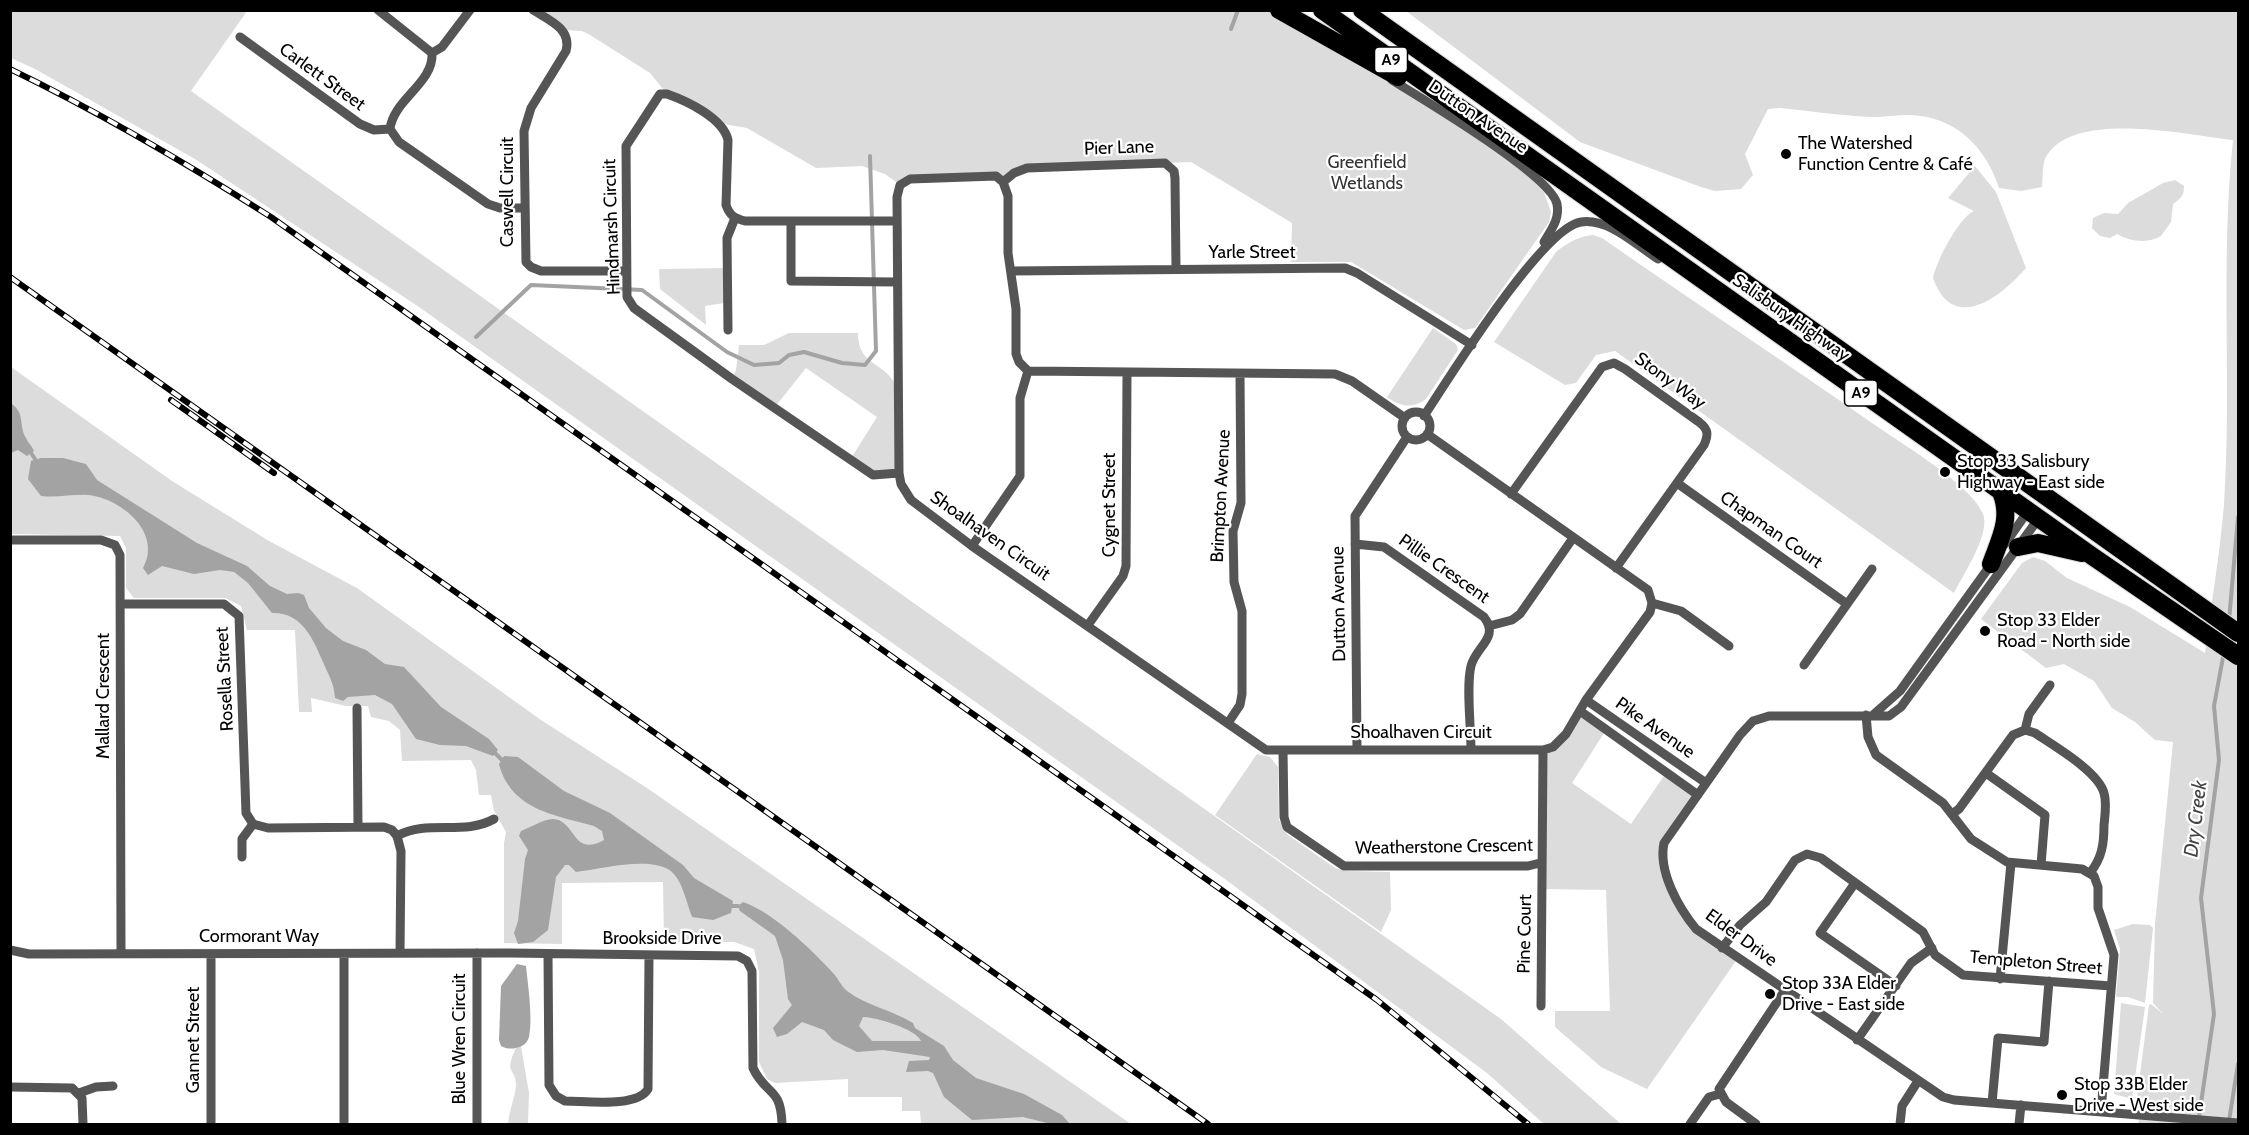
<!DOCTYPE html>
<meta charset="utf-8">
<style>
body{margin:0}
#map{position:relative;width:2249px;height:1135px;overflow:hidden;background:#fff;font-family:Cabin,sans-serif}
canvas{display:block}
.frame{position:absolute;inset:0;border:12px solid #000;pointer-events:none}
</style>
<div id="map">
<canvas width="2249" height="1135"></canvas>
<div class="frame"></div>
</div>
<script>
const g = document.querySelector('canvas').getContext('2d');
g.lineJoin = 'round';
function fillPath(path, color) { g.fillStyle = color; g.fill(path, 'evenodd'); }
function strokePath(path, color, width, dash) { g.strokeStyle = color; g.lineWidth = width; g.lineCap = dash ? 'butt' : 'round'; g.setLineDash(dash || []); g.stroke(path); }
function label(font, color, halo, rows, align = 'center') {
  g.font = font + ' Cabin,sans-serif'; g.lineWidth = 4.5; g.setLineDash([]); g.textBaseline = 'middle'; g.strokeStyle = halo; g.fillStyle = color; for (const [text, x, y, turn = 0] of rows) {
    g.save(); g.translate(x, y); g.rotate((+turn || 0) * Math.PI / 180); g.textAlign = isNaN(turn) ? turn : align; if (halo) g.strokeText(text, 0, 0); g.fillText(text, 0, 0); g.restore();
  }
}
fillPath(new Path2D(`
 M 11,10 L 247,11 L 191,91 L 1501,1019 L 1621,1124 L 1544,1124 L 1487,1073 L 1222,877 L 419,307 L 195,159 L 35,69 L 11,58 Z
 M 533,11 L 1270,11 L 1444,116 L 1521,168 L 1544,192 L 1551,212 L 1549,222 L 1475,328 L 1464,330 L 1351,262 L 1291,262 L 1292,223 L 1191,162 L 1027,168 L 1003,182 L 996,176 L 922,178 L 900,185 L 885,174 L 862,166 L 816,168 L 747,128 L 718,123 L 667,94 L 650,73 L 590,35 L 582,31 L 563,30 Z
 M 1406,11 L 2238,11 L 2238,1124 L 2138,1124 L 2144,1101 L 2137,1097 L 2149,1005 L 2151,1004 L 2163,1014 L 2153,1003 L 2155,924 L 2173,742 L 2155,740 L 2135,722 L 2112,708 L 2094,681 L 2064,664 L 2046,668 L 1981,619 L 2022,563 L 2033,557 L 2045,561 L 2067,578 L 2130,607 L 2205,653 C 2211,604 2220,554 2224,504 C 2232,383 2220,261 2233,140 C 2188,135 2069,108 2045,159 C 2042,166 2043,179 2042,187 L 2021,191 L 1999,188 C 1985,146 1955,116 1909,115 C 1897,115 1885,117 1872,117 C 1842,116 1811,111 1780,108 L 1768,109 L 1745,154 L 1753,175 L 1741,189 L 1715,191 L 1701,187 L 1580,142 Z
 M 1975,166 L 1996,192 L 2026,268 C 2000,298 1953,334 1933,278 C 1936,262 1959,217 1974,211 L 1948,198 Z
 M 2175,180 L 2184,186 C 2184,196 2181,198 2173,204 L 2171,222 L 2161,236 C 2147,244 2131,242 2117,234 L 2110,238 L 2100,236 L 2092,228 L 2093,218 L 2104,213 L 2118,214 L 2128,203 L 2163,183 Z
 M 1593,235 L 1602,238 C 1691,300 1782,360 1872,423 C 1899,442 1972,485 1983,514 C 1991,533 1963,575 1954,593 L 1615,351 L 1596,355 L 1576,383 L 1565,385 L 1494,342 L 1556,252 C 1567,243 1579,236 1593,235 Z
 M 726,268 L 724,303 L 705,306 L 706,325 L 660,289 L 659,269 Z
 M 1433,328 L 1456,344 L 1458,350 L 1426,399 C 1412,409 1401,407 1387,397 Z
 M 789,333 L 858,333 C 858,366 882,360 896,385 C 901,395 899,458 899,473 L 881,475 L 850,460 L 877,417 L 806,368 L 775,407 L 732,379 L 736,370 L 739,345 L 764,345 Z
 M 11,367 L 172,481 L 269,541 L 357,588 L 541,720 L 647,788 L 1131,1124 L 921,1124 L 920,1111 L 902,1111 L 902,1097 L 848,1097 L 848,1079 L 775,1083 L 767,1079 L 759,1062 L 759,972 L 754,949 L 734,942 L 664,942 L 663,882 L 562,883 L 562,944 L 504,943 L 504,843 L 506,832 L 494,811 L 491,795 L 479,795 L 476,770 L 471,760 L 402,761 L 400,730 L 389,721 L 371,717 L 368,706 L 346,706 L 311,698 L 312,712 L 299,712 L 295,630 L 247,630 L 241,606 L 225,598 L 134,598 L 126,588 L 126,548 L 120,536 L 11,534 Z
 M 1580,711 L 1606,730 L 1572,783 L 1631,824 L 1666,773 L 1698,795 L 1661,857 L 1686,917 L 1738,958 L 1647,1089 L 1601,1067 L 1555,1027 L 1555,1011 L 1610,1011 L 1606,890 L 1542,889 L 1543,750 L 1553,747 Z
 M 1257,754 L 1270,757 L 1278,767 L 1279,820 L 1288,835 L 1335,868 L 1346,871 L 1390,872 L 1391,910 L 1381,932 L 1215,815 Z
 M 2133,924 L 2150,925 L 2153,928 L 2145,1003 L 2128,997 L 2116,997 L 2120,949 L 2114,930 Z
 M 2121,1003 L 2145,1007 L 2132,1099 L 2114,1094 Z
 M 521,1046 L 529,1093 L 528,1124 L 508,1124 C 509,1111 515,1098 516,1085 C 516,1067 503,1075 516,1048 Z`), '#dcdcdc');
fillPath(new Path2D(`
 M 10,403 C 26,412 18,425 26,438 C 28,443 32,446 34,451 L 27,456 L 18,450 L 11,453 Z
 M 63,458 L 86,464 L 97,480 L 197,543 L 247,566 L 270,586 L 287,594 L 298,593 L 304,595 L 309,608 L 326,628 L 343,641 L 366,650 L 385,664 L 404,667 L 441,707 L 489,739 L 498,750 L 493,756 L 466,746 L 440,745 L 416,739 L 392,704 L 375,695 L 348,697 L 343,701 L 335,698 C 334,683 329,676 323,662 C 313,639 302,612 272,613 L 248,583 L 234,572 L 220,570 L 194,574 L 162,566 L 148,575 L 143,568 C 163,533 121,498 88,495 C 73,494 57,498 41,496 L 28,479 L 31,461 L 41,458 Z
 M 504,756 L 518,757 L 564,791 L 610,813 L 683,865 L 694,878 L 733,901 L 731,913 L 713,920 L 692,917 C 687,904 683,884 674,874 C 656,854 602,869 576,872 L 569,865 L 565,865 L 556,877 L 548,930 L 533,942 L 518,944 L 514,933 L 518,921 L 525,859 L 528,850 L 519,836 L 521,831 C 530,828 543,819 553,819 C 576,820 572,858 604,840 L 602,831 L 594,826 C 555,815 511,810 499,764 Z
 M 743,902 C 774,913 811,949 833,973 C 838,978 841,986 847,991 C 867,1006 892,1010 913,1023 L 915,1028 L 944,1046 L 953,1060 L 976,1078 L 1024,1094 L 1062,1115 L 1070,1124 L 1051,1124 L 1023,1117 L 972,1120 L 944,1097 L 933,1073 L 928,1071 L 906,1072 L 909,1061 L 929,1060 L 930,1057 L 883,1050 L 857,1052 L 833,1040 L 824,1030 L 802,1022 L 787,1034 L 777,1037 L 773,1028 L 792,1005 L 788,999 L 783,960 L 775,936 L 740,911 L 738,906 ZM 863,1017 C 876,1017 916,1029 921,1041 L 872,1041 L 859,1026 Z
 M 517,964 L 526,966 C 528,986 533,1018 529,1037 C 526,1049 509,1051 501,1046 L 499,1040 L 501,986 Z`), '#a3a3a3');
strokePath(new Path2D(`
 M 1231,29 L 1238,10
 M 476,337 L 531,285 L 642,290 L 727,352 L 754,365 L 779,363 L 789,355 L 804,352 L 842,363 L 865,365 L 876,351 L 870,156
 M 31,453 L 35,459
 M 2229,621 L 2238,517
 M 495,753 L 502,760
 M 732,906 L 738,906
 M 2229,1121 L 2238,1064
 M 2198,1124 L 2214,1014 L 2201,898 L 2219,760 L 2214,706 L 2224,652`), '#a3a3a3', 4);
const highway = new Path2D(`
 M 1279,10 L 1398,77
 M 1322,10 L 2092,556 L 2238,656
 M 1362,10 L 2238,633
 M 2018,547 L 2038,543 L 2082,553
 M 1991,564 C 2000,539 2012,518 2001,492`);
strokePath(highway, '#dbdbdb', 20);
strokePath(new Path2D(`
 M 378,10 L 432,53
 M 533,10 C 549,20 572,29 566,51 L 531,108 L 524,131 L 526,262 L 531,267 L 541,271 L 626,271
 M 240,37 L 360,124 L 374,130 L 390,129
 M 1392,80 C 1422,99 1550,174 1557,204 C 1560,219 1551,230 1544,242
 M 390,129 L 399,142 L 488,204 L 500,208 L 524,208
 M 390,129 C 393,100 434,83 432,53 L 442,47 L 470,10
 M 1003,182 L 1014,173 L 1027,168 L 1165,163 L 1174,171 L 1175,178 L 1176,269
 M 791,221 L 791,281 L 896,282
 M 897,221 L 745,221 C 734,218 730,216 726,205 L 728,140 C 723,118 687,101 667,94 L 660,94 L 626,146 L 627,297 L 634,308 L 732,379 L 873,475 L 899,473
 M 1011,271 L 1345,268 L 1357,273 L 1472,345
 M 728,330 L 727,238 L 735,218
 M1402 426a14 14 0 1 1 28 0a14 14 0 1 1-28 0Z
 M 1424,416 C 1449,378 1542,228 1581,222 C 1609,218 1636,245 1658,259
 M 1405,418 L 1352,381 L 1335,374 L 1028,371 L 1019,362 L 1016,354 L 1016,309 L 1008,253 L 1008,196 L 1003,182 L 996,176 L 910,179 L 900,185 L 897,197 L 899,473 L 901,484 L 911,500 L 972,546 L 1266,750 L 1543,750 L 1553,747 L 1566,734 L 1586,700 L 1650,612 L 1652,603 L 1648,590 L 1427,434
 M 1677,483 L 1847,604
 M 1511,494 L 1602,367 L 1614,363 L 1625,369 L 1699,422 C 1708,429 1709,434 1704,445 L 1616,568
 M 2039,518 L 1901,707 L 1889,716 L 1769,716 L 1753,721 L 1740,735 L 1664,843 C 1658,871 1678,907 1696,929 L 1943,1097 L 1954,1100 L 2238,1123
 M 10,540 L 101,540 L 115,545 L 120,555 L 121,953
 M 1355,544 L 1384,547 L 1484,617 C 1500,638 1476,646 1471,666 C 1466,686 1471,727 1471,750
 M 2005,544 L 2028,511
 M 972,546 L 1020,476 L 1020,398 L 1028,371
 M 1652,603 L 1681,611 L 1729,646
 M 121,604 L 224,604 L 239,616 L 246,813 L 253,824 L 268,828 L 384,827 L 392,830 L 397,836 C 428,819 464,836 494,819
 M 1088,625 L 1123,576 L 1126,566 L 1127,373
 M 1489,626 L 1512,620 L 1520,614 L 1573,538
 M 1804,665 L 1872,569
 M 1586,700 L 1706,783
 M 357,708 L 358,826
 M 1580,711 L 1698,795
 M 1874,714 L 1900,691 L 1992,563
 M 1866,715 L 1868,737 L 1876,755 L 1943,803 L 1971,839 L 2007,862 L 2082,869 L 2094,876 L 2098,887 L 2098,908 L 2114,955 L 2101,1111
 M 1228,723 L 1240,705 L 1242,694 L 1242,611 L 1234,582 L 1233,531 L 1241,503 L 1240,374
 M 2025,730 L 2029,714 L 2050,685
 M 1283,750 L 1284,817 L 1287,827 L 1344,866 L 1528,866 L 1540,863
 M 1357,750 L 1355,516 L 1407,437
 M 1986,773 L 2045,815 L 2041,865
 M 1952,814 L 1959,809 L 2013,735 L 2025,730 L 2035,733 C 2054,746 2098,771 2104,793 C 2107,803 2105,815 2104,825 C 2104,844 2102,858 2090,873
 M 397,836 L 401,851 L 400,953
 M 242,857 L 242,839 L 253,824
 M 1855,883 L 1820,933 L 1896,986
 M 1722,948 L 1740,925 L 1766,902 L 1795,860 L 1807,854 L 1821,858 L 1923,932 L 1935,955 L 1963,975 L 2111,986
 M 10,950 L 29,954 L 509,953 L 738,956 L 747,961 L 752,971 L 753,1068 C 766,1096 781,1086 782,1124
 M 477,953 L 477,1124
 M 344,954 L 344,1124
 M 548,954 L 549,1085 L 556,1096 L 565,1101 C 586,1101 637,1108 648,1089 L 649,956
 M 211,955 L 211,1124
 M 2000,979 L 2011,863
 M 1541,1006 L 1543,750
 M 1857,1040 L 1911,963 L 1932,948
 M 10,1087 L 72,1088 L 82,1098 L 83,1124
 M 79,1093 L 96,1087 L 113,1086
 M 1992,1103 L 1998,1038 L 2044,1042 L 2049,981
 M 1690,1124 L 1709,1097 L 1720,1094
 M 1756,1124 L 1726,1102 L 1719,1089 L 1785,990
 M 1900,1124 L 1902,1106 L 1918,1081
 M 2019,1124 L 2021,1105`), '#555', 9);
strokePath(highway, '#000', 18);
const rail = new Path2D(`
 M 10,69 C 101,113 186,163 271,217 L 1377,1000 L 1528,1124
 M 10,277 L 1208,1124
 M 171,400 L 274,473`);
strokePath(rail, '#000', 6);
strokePath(rail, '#fff', 4, [11]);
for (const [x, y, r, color] of [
 [1786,154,6,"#000"],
 [1945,472,6,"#000"],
 [1985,631,6,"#000"],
 [1770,994,6,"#000"],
 [2062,1095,6,"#000"]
]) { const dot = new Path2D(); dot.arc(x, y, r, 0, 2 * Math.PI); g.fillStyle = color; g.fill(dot); strokePath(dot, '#fff', 2); }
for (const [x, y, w] of [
 [1391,60,33],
 [1861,393,33]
]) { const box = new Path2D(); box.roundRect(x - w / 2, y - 13, w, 26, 4.5); g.fillStyle = '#fff'; g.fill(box); strokePath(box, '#000', 1.5); }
label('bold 16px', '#000', null, [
 ["A9",1391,60],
 ["A9",1861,393]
]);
label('18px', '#000', '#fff', [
 ["Carlett Street",322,77,36],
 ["Dutton Avenue",1478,117,34],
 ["Pier Lane",1119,148,-2],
 ["Caswell Circuit",508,192,-90],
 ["Hindmarsh Circuit",612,227,-92],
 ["Yarle Street",1252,253],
 ["Salisbury Highway",1791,318,35],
 ["Stony Way",1670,381,36],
 ["Brimpton Avenue",1221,496,-87],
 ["Cygnet Street",1110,505,-90],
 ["Chapman Court",1771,530,35],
 ["Shoalhaven Circuit",990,536,35],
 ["Pillie Crescent",1444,569,35],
 ["Dutton Avenue",1339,604,-91],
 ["Rosella Street",225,679,-93],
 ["Mallard Crescent",104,696,-90],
 ["Pike Avenue",1655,728,35],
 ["Shoalhaven Circuit",1421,733],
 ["Weatherstone Crescent",1444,847,-1],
 ["Pine Court",1525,934,-89],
 ["Cormorant Way",259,937],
 ["Elder Drive",1741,938,36],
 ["Brookside Drive",662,939],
 ["Templeton Street",2036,963,5],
 ["Blue Wren Circuit",460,1039,-90],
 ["Gannet Street",194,1040,-90]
]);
label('18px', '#000', '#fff', [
 ["The Watershed",1798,144],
 ["Function Centre & Café",1798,165],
 ["Stop 33 Salisbury",1957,462],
 ["Highway - East side",1957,483],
 ["Stop 33 Elder",1997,621],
 ["Road - North side",1997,642],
 ["Stop 33A Elder",1782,984],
 ["Drive - East side",1782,1005],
 ["Stop 33B Elder",2074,1085],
 ["Drive - West side",2074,1106]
], 'left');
label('18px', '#333', '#fff', [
 ["Greenfield",1367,163],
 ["Wetlands",1367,184]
]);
label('italic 20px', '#444', '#fff', [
 ["Dry Creek",2196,819,-83]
]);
</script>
